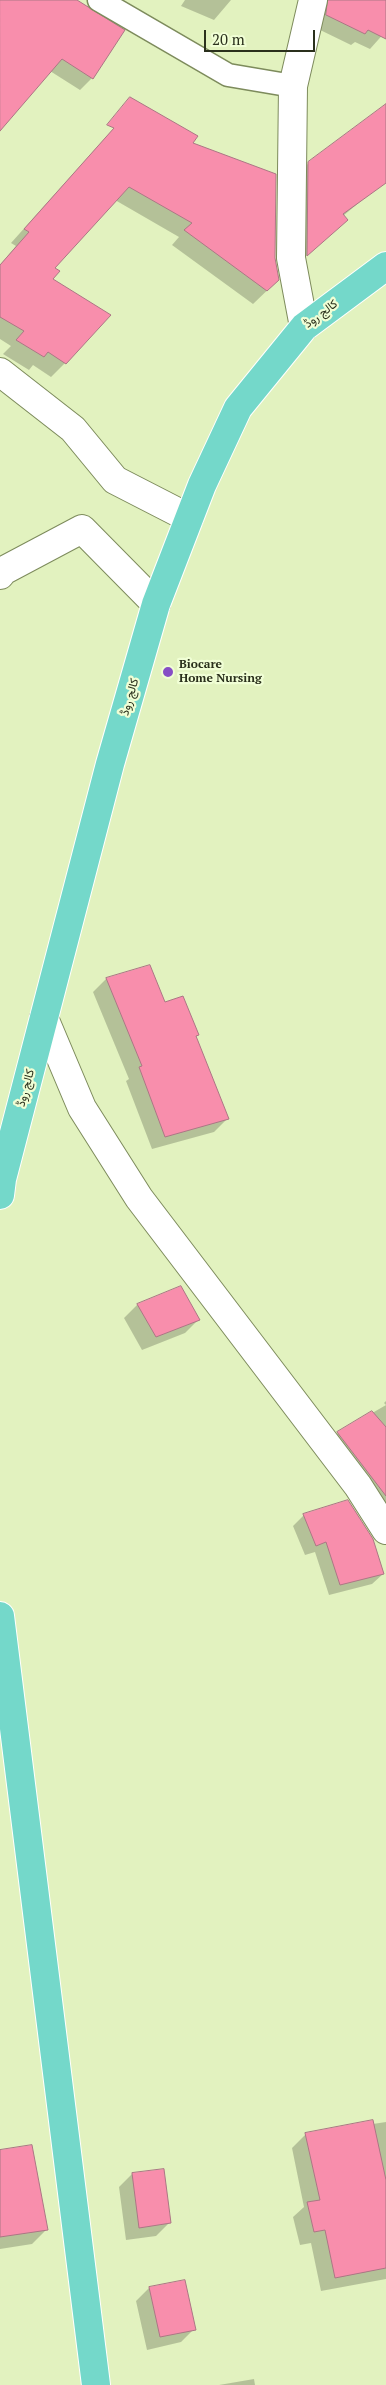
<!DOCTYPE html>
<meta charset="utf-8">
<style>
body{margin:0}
#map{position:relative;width:386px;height:2385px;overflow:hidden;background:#e2f2bf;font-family:"PT Serif",serif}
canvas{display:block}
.scale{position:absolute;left:204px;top:30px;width:111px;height:22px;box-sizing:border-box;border:2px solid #2a301c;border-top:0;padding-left:6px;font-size:15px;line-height:18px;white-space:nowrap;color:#2a301c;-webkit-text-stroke:4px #f0fed5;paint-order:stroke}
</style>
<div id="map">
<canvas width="386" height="2385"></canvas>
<div class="scale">20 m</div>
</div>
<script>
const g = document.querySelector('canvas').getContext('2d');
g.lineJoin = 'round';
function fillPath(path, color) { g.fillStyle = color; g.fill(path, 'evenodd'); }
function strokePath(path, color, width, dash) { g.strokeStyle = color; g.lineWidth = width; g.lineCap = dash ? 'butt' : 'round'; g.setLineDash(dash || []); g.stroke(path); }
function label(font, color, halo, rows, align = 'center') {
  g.font = font + ' "PT Serif",Vazirmatn,serif'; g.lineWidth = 4.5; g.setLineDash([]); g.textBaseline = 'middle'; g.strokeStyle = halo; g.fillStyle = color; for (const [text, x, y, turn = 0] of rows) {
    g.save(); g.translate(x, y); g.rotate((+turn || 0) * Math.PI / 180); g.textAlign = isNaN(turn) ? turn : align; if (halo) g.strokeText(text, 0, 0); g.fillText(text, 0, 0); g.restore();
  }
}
fillPath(new Path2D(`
 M 0,0 L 68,0 L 92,78 L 80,90 L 50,71 L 0,127 Z
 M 185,0 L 231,0 L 214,20 L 181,6 Z
 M 324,0 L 384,0 L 386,31 L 370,49 L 355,42 L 351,45 L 314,27 Z
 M 386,116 L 386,180 L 343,216 L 346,220 L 294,267 L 295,176 L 309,163 Z
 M 124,117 L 191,144 L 274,258 L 278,280 L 253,304 L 172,245 L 179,237 L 115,200 L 53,268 L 51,280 L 65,363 L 51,377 L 33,365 L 29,370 L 3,354 L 11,346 L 0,339 L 0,265 L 16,246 L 11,243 Z
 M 149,966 L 164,1003 L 198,1035 L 195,1038 L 227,1119 L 214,1132 L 152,1149 L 126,1081 L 129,1079 L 93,992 L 106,979 Z
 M 180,1287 L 198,1320 L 185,1333 L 142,1350 L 124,1318 L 137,1305 Z
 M 386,1401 L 386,1528 L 325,1446 L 338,1433 L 386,1405 L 384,1403 Z
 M 304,1515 L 383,1574 L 372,1584 L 329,1595 L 315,1552 L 305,1555 L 293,1526 Z
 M 386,2122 L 386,2279 L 321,2291 L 311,2243 L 300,2245 L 293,2217 L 304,2207 L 292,2148 L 306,2134 Z
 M 0,2152 L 46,2230 L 32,2244 L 0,2249 Z
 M 132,2174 L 169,2223 L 156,2236 L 126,2240 L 119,2187 Z
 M 149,2288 L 194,2329 L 181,2342 L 147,2350 L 136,2301 Z
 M 254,2379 L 255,2385 L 219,2385 Z`), '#0003');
const building = new Path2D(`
 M 0,0 L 77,0 L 125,30 L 93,79 L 62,59 L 0,131 Z
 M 328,0 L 386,0 L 386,39 L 368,30 L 365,34 L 326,15 Z
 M 130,97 L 198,136 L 193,143 L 276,174 L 275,258 L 279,280 L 267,291 L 184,230 L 192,223 L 129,187 L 55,268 L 60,271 L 53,279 L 111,315 L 66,364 L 48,352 L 44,357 L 16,340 L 24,331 L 0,317 L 0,265 L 29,232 L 24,229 L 114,128 L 107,125 Z
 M 386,104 L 386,183 L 343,214 L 348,220 L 307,256 L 308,162 Z
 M 150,965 L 165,1002 L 183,996 L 199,1035 L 196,1036 L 229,1119 L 165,1137 L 139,1067 L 142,1066 L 106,978 Z
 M 181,1286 L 200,1320 L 156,1337 L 137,1304 Z
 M 372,1411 L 386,1427 L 386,1496 L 337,1432 Z
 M 348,1500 L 373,1539 L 384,1574 L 340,1585 L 326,1542 L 316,1546 L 303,1514 Z
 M 373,2120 L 386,2180 L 386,2268 L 335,2278 L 325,2230 L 314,2232 L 307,2202 L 320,2200 L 305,2133 Z
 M 32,2145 L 48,2230 L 0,2237 L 0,2150 Z
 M 164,2169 L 171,2223 L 139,2228 L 132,2173 Z
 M 185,2280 L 196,2330 L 160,2337 L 149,2287 Z`);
fillPath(building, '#f88eac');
strokePath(building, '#ab7684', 1);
const pedestrian = new Path2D(`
 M 99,0 L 228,75 L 293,86`);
const minor = new Path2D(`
 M 304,327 L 291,258 L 293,86 L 313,0
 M 0,372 L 73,429 L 115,480 L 189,518
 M 0,575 L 3,571 L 82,529 L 156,604
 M 44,1018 L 82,1108 L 139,1198 L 358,1486 L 386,1530`);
const trunk = new Path2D(`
 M 0,1195 L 2,1179 L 110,764 L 156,604 L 202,485 L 238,408 L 304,327 L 386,266
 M 0,1616 L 96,2385`);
strokePath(pedestrian, '#7d8b5c', 25);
strokePath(minor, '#7d8b5c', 30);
strokePath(trunk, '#fff', 30);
strokePath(pedestrian, '#fff', 22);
strokePath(minor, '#fff', 28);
strokePath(trunk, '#74d8ca', 28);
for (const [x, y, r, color] of [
 [168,672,6,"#864ec5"]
]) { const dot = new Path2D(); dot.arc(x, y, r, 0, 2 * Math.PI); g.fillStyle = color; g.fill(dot); strokePath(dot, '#f0fed5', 2); }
label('12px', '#2a301c', '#f0fed5', [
 ["کالج روڈ",321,314,-37],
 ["کالج روڈ",130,697,-74],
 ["کالج روڈ",26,1088,-75]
]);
label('bold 12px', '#2a301c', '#f0fed5', [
 ["Biocare",179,665],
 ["Home Nursing",179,679]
], 'left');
</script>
